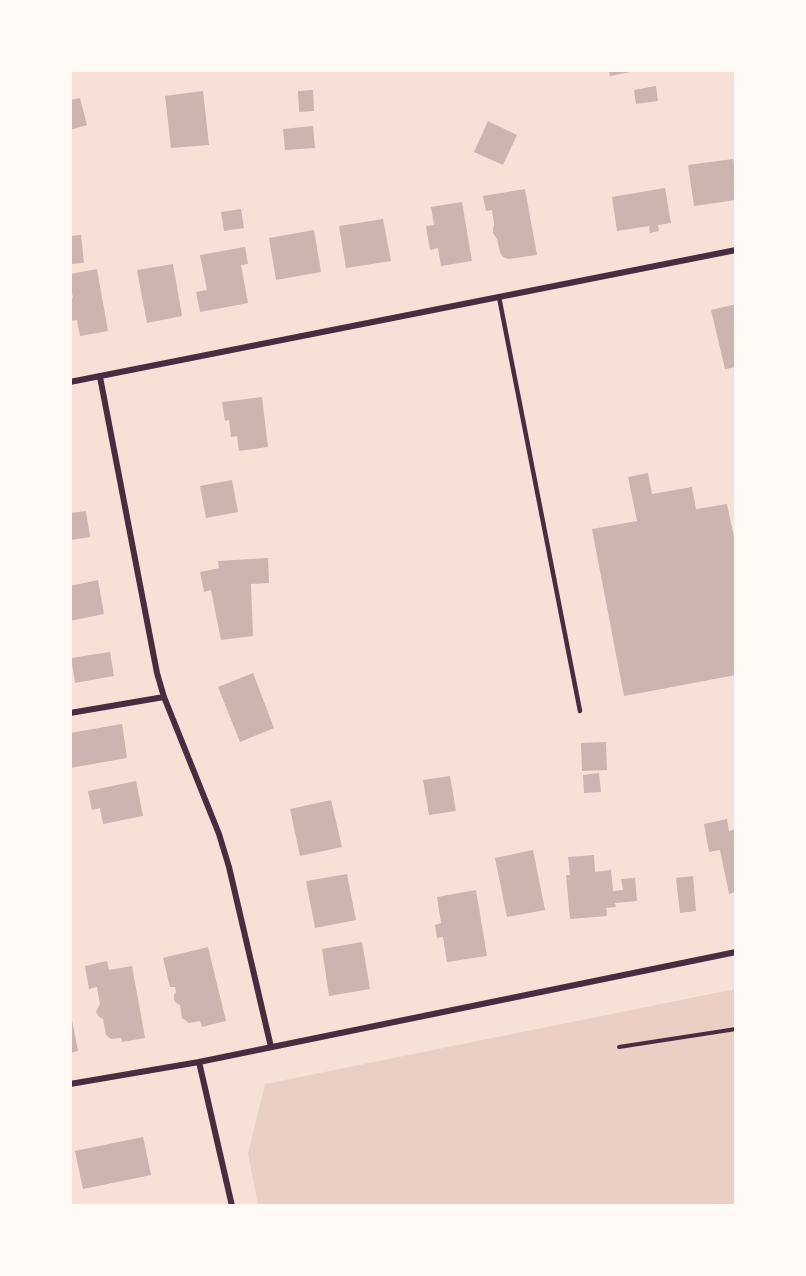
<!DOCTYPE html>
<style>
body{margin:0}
#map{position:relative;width:806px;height:1276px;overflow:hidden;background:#f7e1d7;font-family:"Golos Text",sans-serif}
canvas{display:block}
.frame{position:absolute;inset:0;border:72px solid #fffaf5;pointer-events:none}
</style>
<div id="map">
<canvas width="806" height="1276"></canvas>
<div class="frame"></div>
</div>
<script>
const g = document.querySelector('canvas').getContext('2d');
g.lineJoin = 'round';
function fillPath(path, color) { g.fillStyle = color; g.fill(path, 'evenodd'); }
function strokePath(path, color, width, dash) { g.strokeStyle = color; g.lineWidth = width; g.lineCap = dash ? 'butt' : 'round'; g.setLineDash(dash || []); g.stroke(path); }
fillPath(new Path2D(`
 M 735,989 L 735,1205 L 258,1205 L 248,1154 L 265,1084 Z`), '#ebcfc5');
fillPath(new Path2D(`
 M 609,70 L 631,70 L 631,72 L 610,76 Z
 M 656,86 L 658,101 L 636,104 L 634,90 Z
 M 313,90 L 314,111 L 299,112 L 298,91 Z
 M 203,91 L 209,145 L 171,148 L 165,96 Z
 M 80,98 L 87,125 L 70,130 L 70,100 Z
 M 488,121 L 517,135 L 503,165 L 474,152 Z
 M 313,126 L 315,148 L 285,150 L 283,129 Z
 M 733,159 L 736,176 L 736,200 L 694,206 L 688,165 Z
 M 665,188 L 671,223 L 658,225 L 659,231 L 650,233 L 649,226 L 617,231 L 612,197 Z
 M 525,189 L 537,255 L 508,259 L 503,257 L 500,252 L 497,239 L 493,233 L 493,229 L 494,224 L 492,210 L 486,211 L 483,196 Z
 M 462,202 L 472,261 L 441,266 L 438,248 L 430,250 L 426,226 L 434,225 L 431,207 Z
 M 241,209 L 244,228 L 224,231 L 221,212 Z
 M 383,219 L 391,261 L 346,268 L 339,226 Z
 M 314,230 L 321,272 L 276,280 L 269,238 Z
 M 81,235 L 84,263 L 70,264 L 70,236 Z
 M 245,247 L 248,264 L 241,265 L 248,303 L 200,312 L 196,292 L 207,290 L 200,255 Z
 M 173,264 L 182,316 L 147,323 L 137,270 Z
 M 97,269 L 108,331 L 80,336 L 77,320 L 70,321 L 70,298 L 73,298 L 70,285 L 70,274 Z
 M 736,304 L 736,367 L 725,369 L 711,310 Z
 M 262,397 L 268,447 L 239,451 L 237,436 L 231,437 L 229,420 L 225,421 L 222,402 Z
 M 648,473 L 652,494 L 692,487 L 696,509 L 727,504 L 736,547 L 736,675 L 624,696 L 592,529 L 637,521 L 628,477 Z
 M 232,480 L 238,512 L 206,518 L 200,486 Z
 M 86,511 L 90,537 L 70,540 L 70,513 Z
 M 268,558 L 269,583 L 251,584 L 253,636 L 221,640 L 211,590 L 204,592 L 200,572 L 219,568 L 218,561 Z
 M 98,580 L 104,614 L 70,621 L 70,586 Z
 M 110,652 L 114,676 L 75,683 L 71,658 Z
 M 253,673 L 274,728 L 240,742 L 218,687 Z
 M 122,724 L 127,758 L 70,768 L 70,733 Z
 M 606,742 L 607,770 L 582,771 L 581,743 Z
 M 599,773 L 601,792 L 584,793 L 583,775 Z
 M 450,776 L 456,811 L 429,815 L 423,780 Z
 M 136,781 L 143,816 L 103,824 L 100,808 L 92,810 L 88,791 Z
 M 331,800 L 342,847 L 300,856 L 290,809 Z
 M 727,819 L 729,831 L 736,829 L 736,892 L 729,894 L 720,850 L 709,852 L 704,824 Z
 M 533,850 L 545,910 L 507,917 L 495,858 Z
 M 594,855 L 595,872 L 611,870 L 613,891 L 623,890 L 621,879 L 635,878 L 637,901 L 615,903 L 616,907 L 606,908 L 607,916 L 570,919 L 566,875 L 570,875 L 568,857 Z
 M 347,874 L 356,920 L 315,928 L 306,881 Z
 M 693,876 L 696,911 L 680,913 L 676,878 Z
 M 476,890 L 487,956 L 447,962 L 443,937 L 437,938 L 435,925 L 441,923 L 437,897 Z
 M 362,942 L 370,989 L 329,996 L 322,949 Z
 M 208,947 L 226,1021 L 202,1027 L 200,1021 L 189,1023 L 182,1018 L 180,1005 L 176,1003 L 174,999 L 174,995 L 176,992 L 175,987 L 170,987 L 163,958 Z
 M 107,961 L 109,970 L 132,966 L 145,1038 L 122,1042 L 121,1038 L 111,1039 L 106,1035 L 103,1019 L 99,1017 L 96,1012 L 100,1004 L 97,987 L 89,989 L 85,966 Z
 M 70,1020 L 72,1020 L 78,1051 L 70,1053 Z
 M 143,1137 L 151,1175 L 83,1189 L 75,1151 Z`), '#ccb4b1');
strokePath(new Path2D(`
 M 619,1047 L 736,1029`), '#4a2c40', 4);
strokePath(new Path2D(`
 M 499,297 L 580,711`), '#4a2c40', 4.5);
strokePath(new Path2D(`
 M 100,377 L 157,673 L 164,697 L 219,834 L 229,867 L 271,1047
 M 70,382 L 736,250
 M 70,713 L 164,697
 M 199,1062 L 232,1206
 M 70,1084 L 199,1062 L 736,952`), '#4a2c40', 6);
</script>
